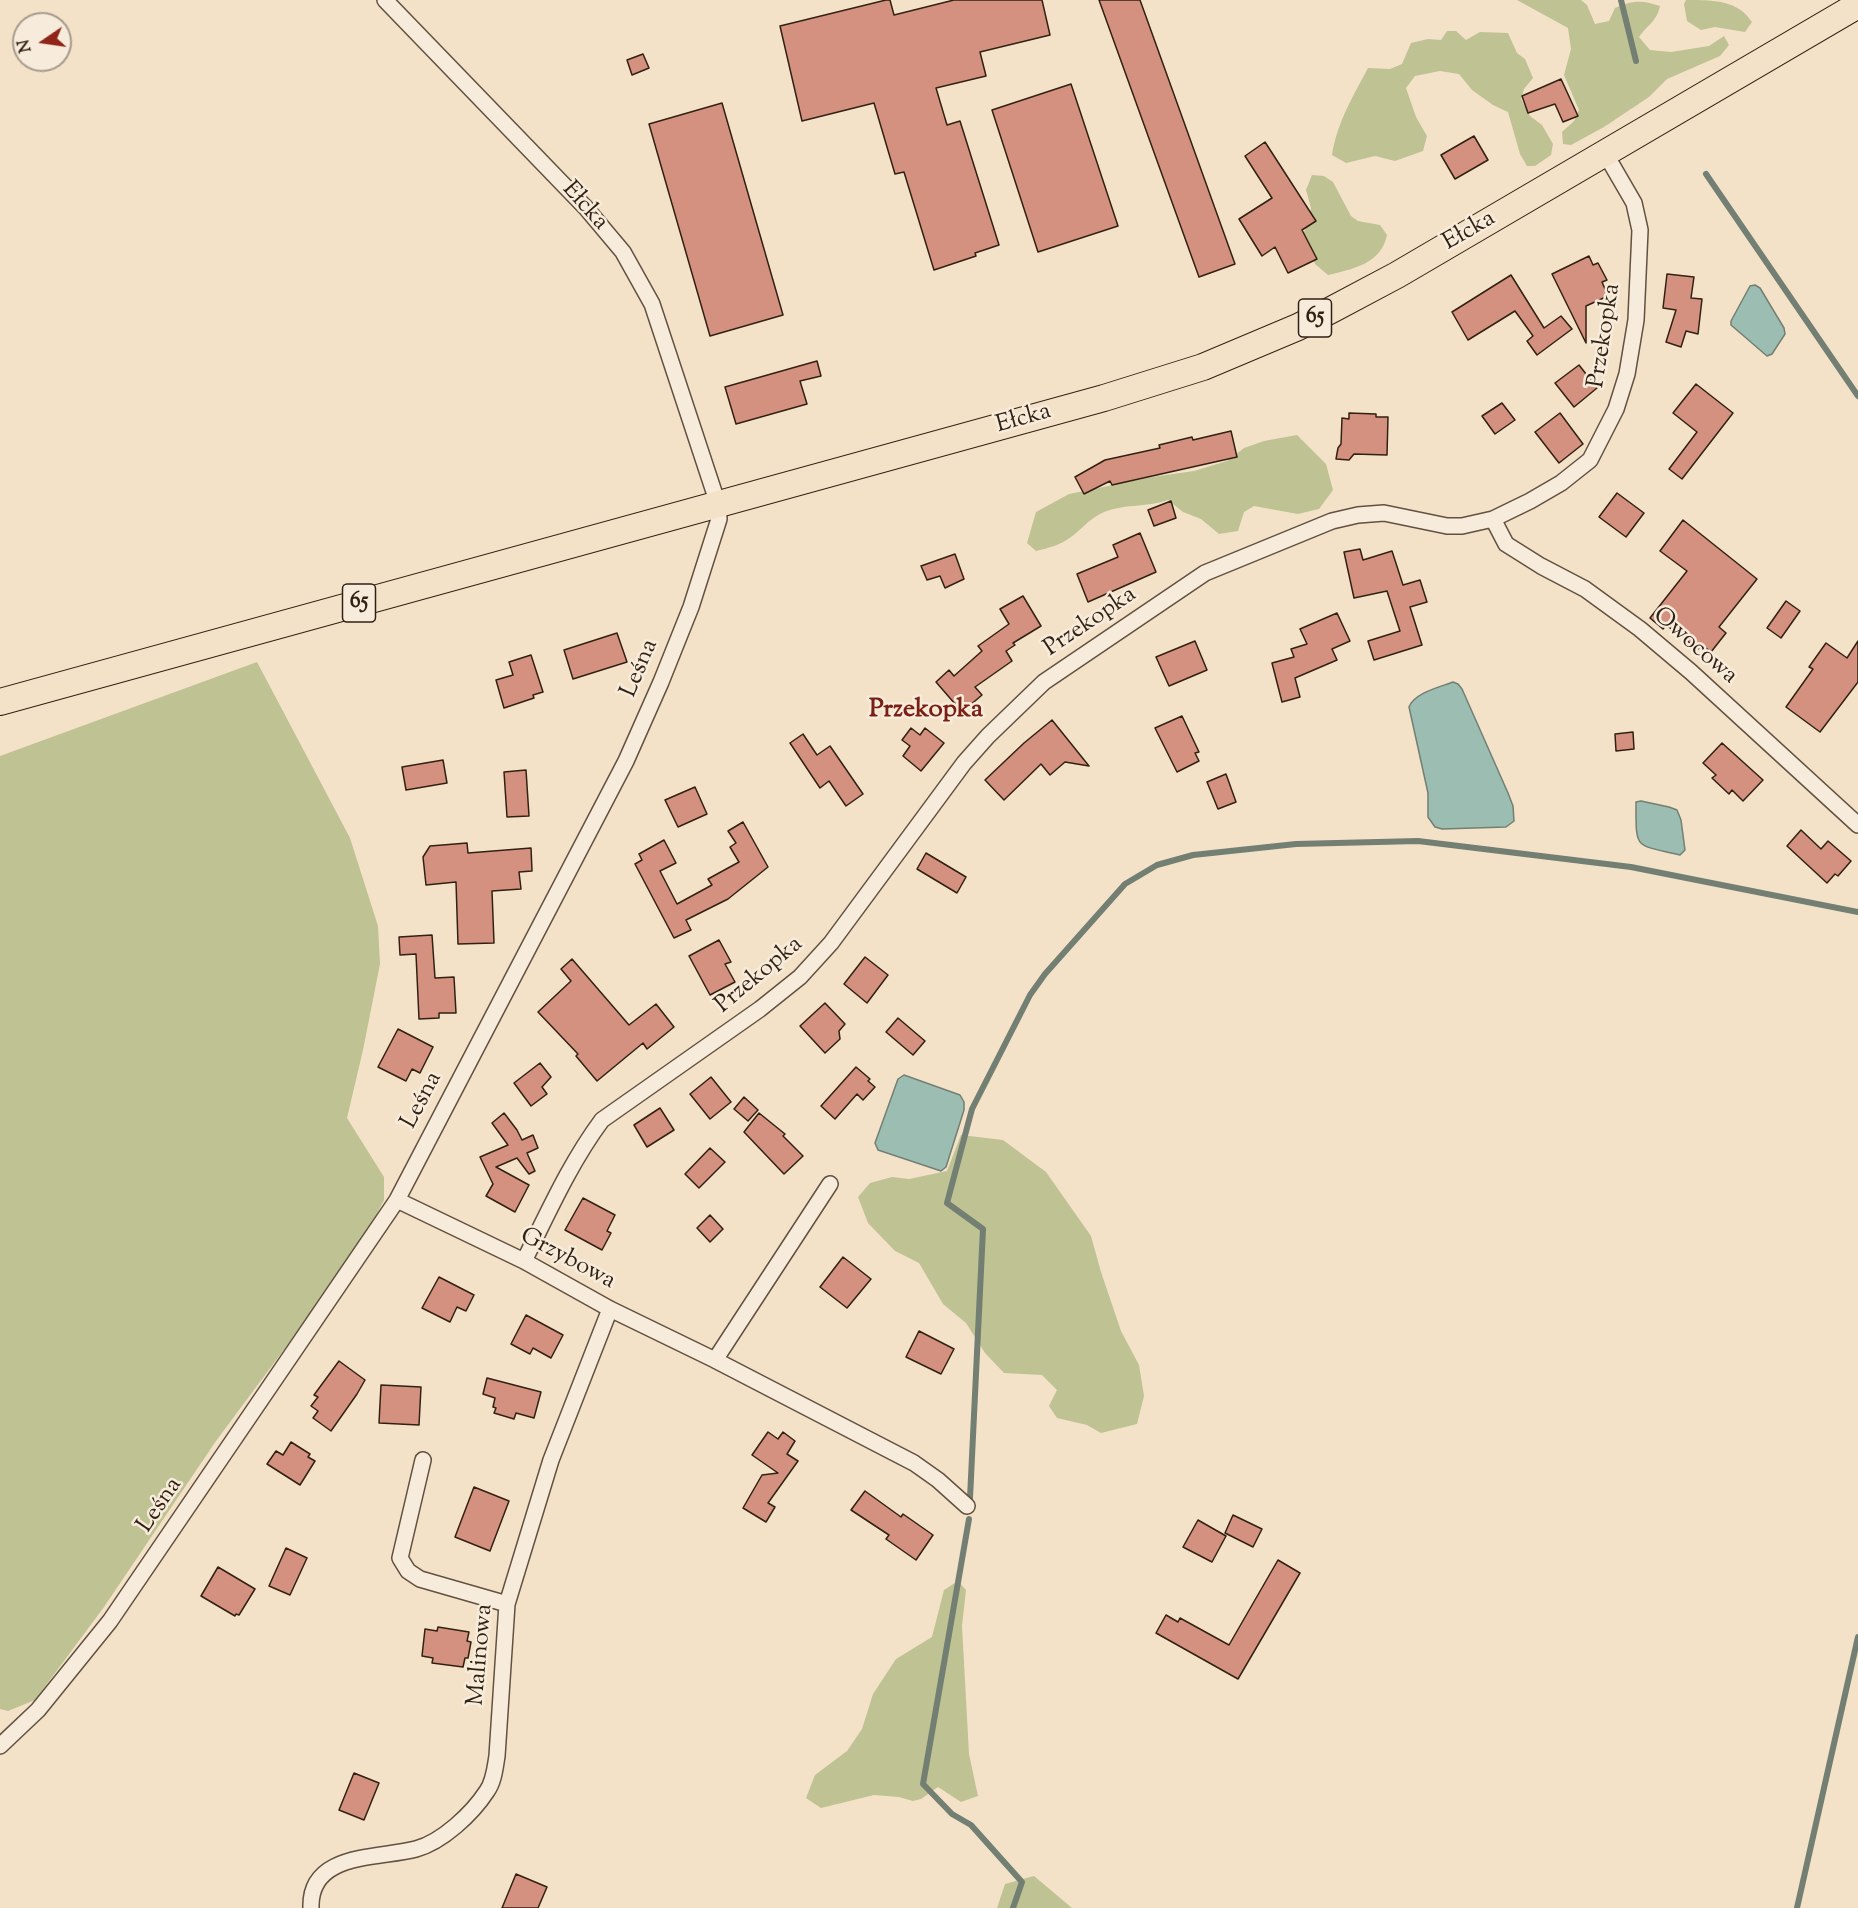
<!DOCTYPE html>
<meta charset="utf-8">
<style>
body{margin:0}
#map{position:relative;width:1858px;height:1908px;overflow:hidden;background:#f3e2c8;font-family:"Sorts Mill Goudy",serif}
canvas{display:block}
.north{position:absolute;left:12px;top:12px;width:60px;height:60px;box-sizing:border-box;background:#f7ecdb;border:2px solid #a89b8b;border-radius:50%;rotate:257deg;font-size:16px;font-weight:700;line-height:24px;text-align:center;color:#322113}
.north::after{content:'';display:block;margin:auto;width:21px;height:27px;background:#8f2418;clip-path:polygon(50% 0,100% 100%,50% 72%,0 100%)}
</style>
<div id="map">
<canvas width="1858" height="1908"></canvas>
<div class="north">N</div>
</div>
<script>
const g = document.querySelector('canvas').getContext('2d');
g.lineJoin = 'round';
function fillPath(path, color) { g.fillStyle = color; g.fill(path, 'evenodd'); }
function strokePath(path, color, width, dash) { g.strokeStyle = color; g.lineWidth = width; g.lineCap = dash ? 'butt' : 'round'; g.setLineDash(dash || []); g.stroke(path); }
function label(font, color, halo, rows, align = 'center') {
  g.font = font + ' "Sorts Mill Goudy",serif'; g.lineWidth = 5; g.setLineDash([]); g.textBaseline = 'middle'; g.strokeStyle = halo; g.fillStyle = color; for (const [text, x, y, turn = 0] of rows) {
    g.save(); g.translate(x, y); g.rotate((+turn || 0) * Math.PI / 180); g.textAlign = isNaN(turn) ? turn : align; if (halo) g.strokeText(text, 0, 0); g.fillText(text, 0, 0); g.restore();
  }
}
fillPath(new Path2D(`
 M 1517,0 L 1581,0 L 1587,5 L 1595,24 L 1609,21 L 1615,8 C 1633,0 1642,0 1660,6 C 1656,23 1648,24 1639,37 L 1650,50 L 1671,52 L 1709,46 L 1724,36 L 1729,45 L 1720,56 L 1667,79 L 1649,97 L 1604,127 L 1571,145 L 1563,144 L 1562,132 L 1574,121 L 1579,110 L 1564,75 L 1571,49 L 1568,28 Z
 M 1686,0 C 1713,0 1738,0 1752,22 L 1745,32 L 1715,27 L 1701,30 L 1687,21 L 1684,4 Z
 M 1447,31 L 1456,31 L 1466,40 L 1480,32 L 1508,33 L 1517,53 L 1525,59 L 1533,78 L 1524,89 L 1521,99 L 1530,116 L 1542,125 L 1553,144 L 1551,155 L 1535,166 L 1527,166 L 1520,154 L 1508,112 L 1493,105 L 1472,90 L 1459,74 L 1440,71 L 1415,76 L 1406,88 L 1416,117 L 1427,136 L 1423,151 L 1395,161 L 1375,156 L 1346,163 L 1332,155 C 1337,123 1353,96 1368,68 L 1390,69 L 1402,64 L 1411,43 L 1428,39 L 1441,40 Z
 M 1312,175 L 1324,176 L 1333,182 L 1351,216 L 1358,221 L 1380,225 L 1387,235 C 1381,264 1353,269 1328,275 L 1315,264 L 1303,234 L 1309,222 L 1311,208 L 1306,190 Z
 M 1297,435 L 1326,464 L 1333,490 L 1319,509 L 1298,514 L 1254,506 L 1244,512 L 1238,531 L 1219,534 L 1201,519 L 1183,512 L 1168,500 C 1146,508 1122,503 1100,514 C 1088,520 1081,530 1071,537 C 1060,545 1049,548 1036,551 L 1027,543 L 1036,512 L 1069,494 L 1152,477 L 1194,471 L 1227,461 L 1244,448 L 1264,441 Z
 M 257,662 L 350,838 L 378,926 L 380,964 L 363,1050 L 347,1118 L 384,1177 L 384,1200 L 358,1250 L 216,1441 L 104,1607 L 35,1700 L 8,1711 L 0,1709 L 0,756 Z
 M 961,1135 L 1003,1140 L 1046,1172 L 1091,1236 L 1101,1272 L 1121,1331 L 1139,1365 L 1144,1396 L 1137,1424 L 1101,1433 L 1087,1425 L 1057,1418 L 1049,1406 L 1057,1390 L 1042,1375 L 1004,1373 L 985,1353 L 966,1323 L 943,1304 L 919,1263 L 895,1251 L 868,1223 L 858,1197 L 870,1183 L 892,1177 L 909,1179 L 947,1171 Z
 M 958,1581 L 966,1590 L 962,1626 L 969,1754 L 978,1796 L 961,1802 L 938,1787 L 921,1799 L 913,1801 L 899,1797 L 874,1795 L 821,1808 L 806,1798 L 815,1775 L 847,1751 L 862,1729 L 873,1694 L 896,1659 L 932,1637 L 944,1590 Z
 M 1034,1876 L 1072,1908 L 997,1908 L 1005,1884 Z`), '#bfc293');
const water = new Path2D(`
 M 1755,285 L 1760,288 L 1784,328 L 1785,334 L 1772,354 L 1767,356 L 1731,325 L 1731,321 L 1750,286 Z
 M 1453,682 L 1458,684 L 1462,689 L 1508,793 L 1513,806 L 1514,821 L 1506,827 L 1442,829 L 1435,827 L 1428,817 L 1428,793 L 1409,707 C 1414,693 1440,687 1453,682 Z
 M 1641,801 L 1669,807 L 1677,810 L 1681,820 L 1685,850 L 1680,855 C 1634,844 1636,851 1636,802 Z
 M 904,1075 L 960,1095 L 964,1102 L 964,1110 L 946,1167 L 941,1171 L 878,1150 L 875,1143 L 898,1079 Z`);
fillPath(water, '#9cbeb2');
strokePath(water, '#727f72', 1.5);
strokePath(new Path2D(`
 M 1621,0 L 1636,61
 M 1706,174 L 1858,396
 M 970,1498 L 983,1229 L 947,1203 L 972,1109 L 1030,995 L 1045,974 L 1125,884 L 1157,865 L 1193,855 L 1296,844 L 1418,841 L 1631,867 L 1858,912
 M 969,1519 L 923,1784 L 952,1814 L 971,1825 L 1022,1882 L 1013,1908
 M 1797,1908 L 1858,1637`), '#727f72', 6);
const building = new Path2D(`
 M 886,0 L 890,0 L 894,15 L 954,0 L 1042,0 L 1050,35 L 980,52 L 986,76 L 936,88 L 947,125 L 960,121 L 999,245 L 975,253 L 976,256 L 934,270 L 904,172 L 895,174 L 874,103 L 802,121 L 780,26 Z
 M 1099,0 L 1140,0 L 1235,264 L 1199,277 Z
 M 643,54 L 649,68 L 632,75 L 627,60 Z
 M 1561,79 L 1578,116 L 1563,122 L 1555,104 L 1528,113 L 1522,96 Z
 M 1071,84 L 1118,226 L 1038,252 L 992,110 Z
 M 722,103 L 783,315 L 710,336 L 649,124 Z
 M 1474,136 L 1488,160 L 1455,179 L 1441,155 Z
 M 1265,142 L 1316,221 L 1302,230 L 1317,259 L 1288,273 L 1275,247 L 1262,256 L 1239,219 L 1272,198 L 1245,156 Z
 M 1589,256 L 1593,265 L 1598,263 L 1607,280 L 1602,282 L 1608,296 L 1586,306 L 1586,343 L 1552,274 Z
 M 1667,274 L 1694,277 L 1691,298 L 1702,299 L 1698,334 L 1686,331 L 1681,347 L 1666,342 L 1676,310 L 1663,308 Z
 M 1511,275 L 1544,328 L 1561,316 L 1572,329 L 1537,355 L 1527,341 L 1533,336 L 1515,311 L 1468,340 L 1452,312 Z
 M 817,361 L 821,376 L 800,381 L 807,404 L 736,424 L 725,387 Z
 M 1579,365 L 1597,388 L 1574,407 L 1555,383 Z
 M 1696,384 L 1733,413 L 1682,479 L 1669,469 L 1697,432 L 1673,413 Z
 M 1502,403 L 1515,420 L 1495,434 L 1482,416 Z
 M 1349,413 L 1376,414 L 1376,417 L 1388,417 L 1387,455 L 1354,454 L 1349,460 L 1336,459 L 1338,448 L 1341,444 L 1342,418 L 1349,419 Z
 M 1560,413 L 1583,444 L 1559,463 L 1535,432 Z
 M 1231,431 L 1237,457 L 1112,485 L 1110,481 L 1084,494 L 1075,477 L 1105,460 L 1160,448 L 1159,445 L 1192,437 L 1193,440 Z
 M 1617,493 L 1644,513 L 1626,537 L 1599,517 Z
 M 1171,501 L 1176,518 L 1154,526 L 1148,510 Z
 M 1683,520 L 1757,579 L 1719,627 L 1726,633 L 1711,652 L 1702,645 L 1698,649 L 1666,625 L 1663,629 L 1650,618 L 1687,571 L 1660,551 Z
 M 1140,533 L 1156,572 L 1088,602 L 1077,574 L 1118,557 L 1113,545 Z
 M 1360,549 L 1363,560 L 1392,551 L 1403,585 L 1420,580 L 1427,602 L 1410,607 L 1422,645 L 1374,660 L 1368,641 L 1400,631 L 1387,591 L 1354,598 L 1344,552 Z
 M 955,554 L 964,579 L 945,588 L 940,576 L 927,580 L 921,566 Z
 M 1023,596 L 1041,626 L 1013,643 L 1015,645 L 1006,651 L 1012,661 L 975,687 L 982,695 L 962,712 L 936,682 L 949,670 L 954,676 L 982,651 L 978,646 L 1009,624 L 1000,609 Z
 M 1786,601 L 1800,611 L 1781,638 L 1767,628 Z
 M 1337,613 L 1350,641 L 1332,649 L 1337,660 L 1295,678 L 1300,697 L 1282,702 L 1272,663 L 1294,657 L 1291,649 L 1307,644 L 1300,629 Z
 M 617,633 L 627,662 L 573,679 L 564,650 Z
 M 1195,641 L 1207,670 L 1169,686 L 1156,657 Z
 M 1858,641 L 1858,682 L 1820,732 L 1786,707 L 1813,669 L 1809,667 L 1826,643 L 1847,658 Z
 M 531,655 L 543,692 L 533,695 L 534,698 L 504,708 L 496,680 L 513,675 L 509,662 Z
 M 1182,716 L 1199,752 L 1195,753 L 1199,761 L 1177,772 L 1155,728 Z
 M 1052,720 L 1089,766 L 1065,762 L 1050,775 L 1041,764 L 1004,800 L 985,780 L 1024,743 Z
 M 911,728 L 920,735 L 925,728 L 944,743 L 921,771 L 903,756 L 910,746 L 902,740 Z
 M 1633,732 L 1634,749 L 1616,751 L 1615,734 Z
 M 803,734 L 817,755 L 830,746 L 863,794 L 846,806 L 829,781 L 820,788 L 790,743 Z
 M 1722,743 L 1763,780 L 1743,801 L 1732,790 L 1729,794 L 1712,778 L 1716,775 L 1703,763 Z
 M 443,760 L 447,783 L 406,790 L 402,767 Z
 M 526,770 L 529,816 L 507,817 L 504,772 Z
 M 1226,774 L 1236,802 L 1218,809 L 1207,782 Z
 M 695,787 L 707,814 L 678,827 L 665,800 Z
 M 743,822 L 768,867 L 728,899 L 686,920 L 691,930 L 674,938 L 635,864 L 642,860 L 639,854 L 664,840 L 676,863 L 660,871 L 677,904 L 712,885 L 708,879 L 739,862 L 730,847 L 736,843 L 728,831 Z
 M 1801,830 L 1821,849 L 1828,841 L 1851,861 L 1838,876 L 1835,874 L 1827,883 L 1787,846 Z
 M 467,843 L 468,853 L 531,848 L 532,871 L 519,872 L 521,889 L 492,891 L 494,943 L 458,944 L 456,882 L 426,885 L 423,857 L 430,846 Z
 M 926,853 L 966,877 L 957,893 L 917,869 Z
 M 432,935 L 435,978 L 454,977 L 456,1013 L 439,1013 L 439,1018 L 419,1019 L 416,954 L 400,955 L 399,937 Z
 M 719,940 L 731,962 L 725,964 L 735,982 L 710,995 L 689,956 Z
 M 865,957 L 888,975 L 867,1003 L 844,984 Z
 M 572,959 L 629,1025 L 656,1004 L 674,1027 L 647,1049 L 643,1043 L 597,1081 L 576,1056 L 578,1054 L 538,1012 L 571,981 L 561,969 Z
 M 825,1003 L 845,1024 L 839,1031 L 840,1039 L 825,1053 L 800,1026 Z
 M 898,1018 L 925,1041 L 913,1055 L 886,1032 Z
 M 398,1029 L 433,1047 L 420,1073 L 412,1069 L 406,1081 L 378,1067 Z
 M 540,1063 L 551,1077 L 542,1087 L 547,1094 L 531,1106 L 514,1083 Z
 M 856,1067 L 870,1079 L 868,1081 L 875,1087 L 863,1100 L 857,1094 L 835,1119 L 821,1106 Z
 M 711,1077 L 731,1102 L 710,1119 L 690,1094 Z
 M 744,1097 L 758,1110 L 748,1121 L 734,1109 Z
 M 660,1108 L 674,1130 L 647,1147 L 634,1125 Z
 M 504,1113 L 517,1130 L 522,1140 L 533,1135 L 538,1148 L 527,1153 L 535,1171 L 529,1174 L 517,1158 L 496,1167 L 529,1185 L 515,1212 L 486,1196 L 493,1184 L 480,1157 L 508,1145 L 492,1123 Z
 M 759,1113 L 785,1134 L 783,1136 L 803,1156 L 784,1174 L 744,1132 Z
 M 710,1148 L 725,1162 L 699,1188 L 685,1174 Z
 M 583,1198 L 615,1215 L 607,1231 L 611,1233 L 602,1250 L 565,1230 Z
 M 710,1215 L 723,1229 L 710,1242 L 697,1228 Z
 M 843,1257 L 871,1279 L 847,1308 L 820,1287 Z
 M 439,1277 L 474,1295 L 466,1311 L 457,1307 L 450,1322 L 422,1308 Z
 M 526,1315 L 563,1335 L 551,1358 L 533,1348 L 530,1354 L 511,1344 Z
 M 919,1331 L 954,1349 L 941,1374 L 906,1357 Z
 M 339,1361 L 365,1380 L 357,1394 L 331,1431 L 313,1418 L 318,1411 L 311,1406 L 318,1397 L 314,1395 Z
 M 487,1378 L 541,1392 L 534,1418 L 516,1413 L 514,1419 L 494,1413 L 496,1408 L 493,1407 L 495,1398 L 483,1394 Z
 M 381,1385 L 421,1387 L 419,1425 L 379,1423 Z
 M 768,1432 L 778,1439 L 783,1432 L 795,1441 L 787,1454 L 798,1461 L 768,1503 L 775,1507 L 766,1522 L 743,1508 L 762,1475 L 778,1473 L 752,1455 Z
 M 291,1442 L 310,1454 L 308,1457 L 315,1461 L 300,1485 L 267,1464 L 276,1451 L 283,1455 Z
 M 474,1487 L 509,1501 L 490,1551 L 455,1537 Z
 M 865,1491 L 901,1517 L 903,1514 L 933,1535 L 916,1560 L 886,1539 L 889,1535 L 851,1510 Z
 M 1233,1515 L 1262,1529 L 1253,1547 L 1225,1533 Z
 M 1198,1520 L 1226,1536 L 1212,1562 L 1183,1547 Z
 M 286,1548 L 307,1558 L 290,1595 L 269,1586 Z
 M 1278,1560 L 1300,1573 L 1238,1679 L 1156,1633 L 1166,1615 L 1178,1622 L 1180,1618 L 1229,1645 Z
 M 218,1567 L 255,1589 L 239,1615 L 236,1614 L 235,1616 L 201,1596 Z
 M 438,1627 L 469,1632 L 467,1641 L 471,1642 L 468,1658 L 465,1658 L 463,1667 L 432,1663 L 433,1658 L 422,1656 L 425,1629 L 437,1631 Z
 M 354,1773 L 379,1783 L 364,1820 L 339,1810 Z
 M 516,1874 L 547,1887 L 538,1908 L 502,1908 Z`);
fillPath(building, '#d4917f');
strokePath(building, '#322113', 1.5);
const minor = new Path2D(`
 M 1493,519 L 1506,544 L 1541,566 L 1585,589 L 1640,629 L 1691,672 L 1858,825
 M 397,1200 L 524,1261 L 610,1309 L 715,1360 L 914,1463 L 938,1480 L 967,1506
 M 524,1261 C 548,1213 570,1163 602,1120 L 760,1009 L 800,977 L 831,943 L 964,763 L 988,736 L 1044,682 L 1205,573 L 1332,521 L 1358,515 L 1384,513 L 1447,526 L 1462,526 L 1493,519 L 1530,501 L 1561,483 L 1590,460 L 1616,409 L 1627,374 L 1636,320 L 1640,230 L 1634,203 L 1605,153
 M 715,1360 L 830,1184
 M 423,1460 L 400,1558 L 408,1571 L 420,1579 L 507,1604
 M 0,1746 L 38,1710 L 110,1621 L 397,1200 L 626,761 L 661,682 L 691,607 L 719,519 L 718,504 L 652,304 L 623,252 L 586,208 L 385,0
 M 311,1908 C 309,1852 378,1859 416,1849 C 442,1842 472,1814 487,1791 C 494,1781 495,1768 497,1756 L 507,1604 L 551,1460 L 610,1309`);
const primary = new Path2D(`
 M 0,702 L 1104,398 L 1203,367 L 1298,327 L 1333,309 L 1397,275 L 1858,5`);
strokePath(minor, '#625140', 18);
strokePath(primary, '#322113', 28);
strokePath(minor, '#f7ecdb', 15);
strokePath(primary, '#f3e2c8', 26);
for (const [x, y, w] of [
 [1315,318,33],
 [359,603,33]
]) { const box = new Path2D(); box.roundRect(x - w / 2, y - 19, w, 38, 4.5); g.fillStyle = '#f7ecdb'; g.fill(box); strokePath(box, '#322113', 1.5); }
label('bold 22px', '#322113', null, [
 ["65",1315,318],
 ["65",359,603]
]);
label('24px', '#322113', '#f7ecdb', [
 ["Ełcka",584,207,48],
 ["Ełcka",1470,232,-30],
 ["Przekopka",1606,336,-81],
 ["Ełcka",1024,420,-16],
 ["Przekopka",1091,623,-34],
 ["Owocowa",1694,647,41],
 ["Leśna",641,669,-67],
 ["Przekopka",760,976,-40],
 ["Leśna",423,1101,-62],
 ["Grzybowa",567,1260,28],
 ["Leśna",161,1506,-56],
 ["Malinowa",482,1655,-85]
]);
label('bold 26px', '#7a1f14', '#f7ecdb', [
 ["Przekopka",926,712]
]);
</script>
